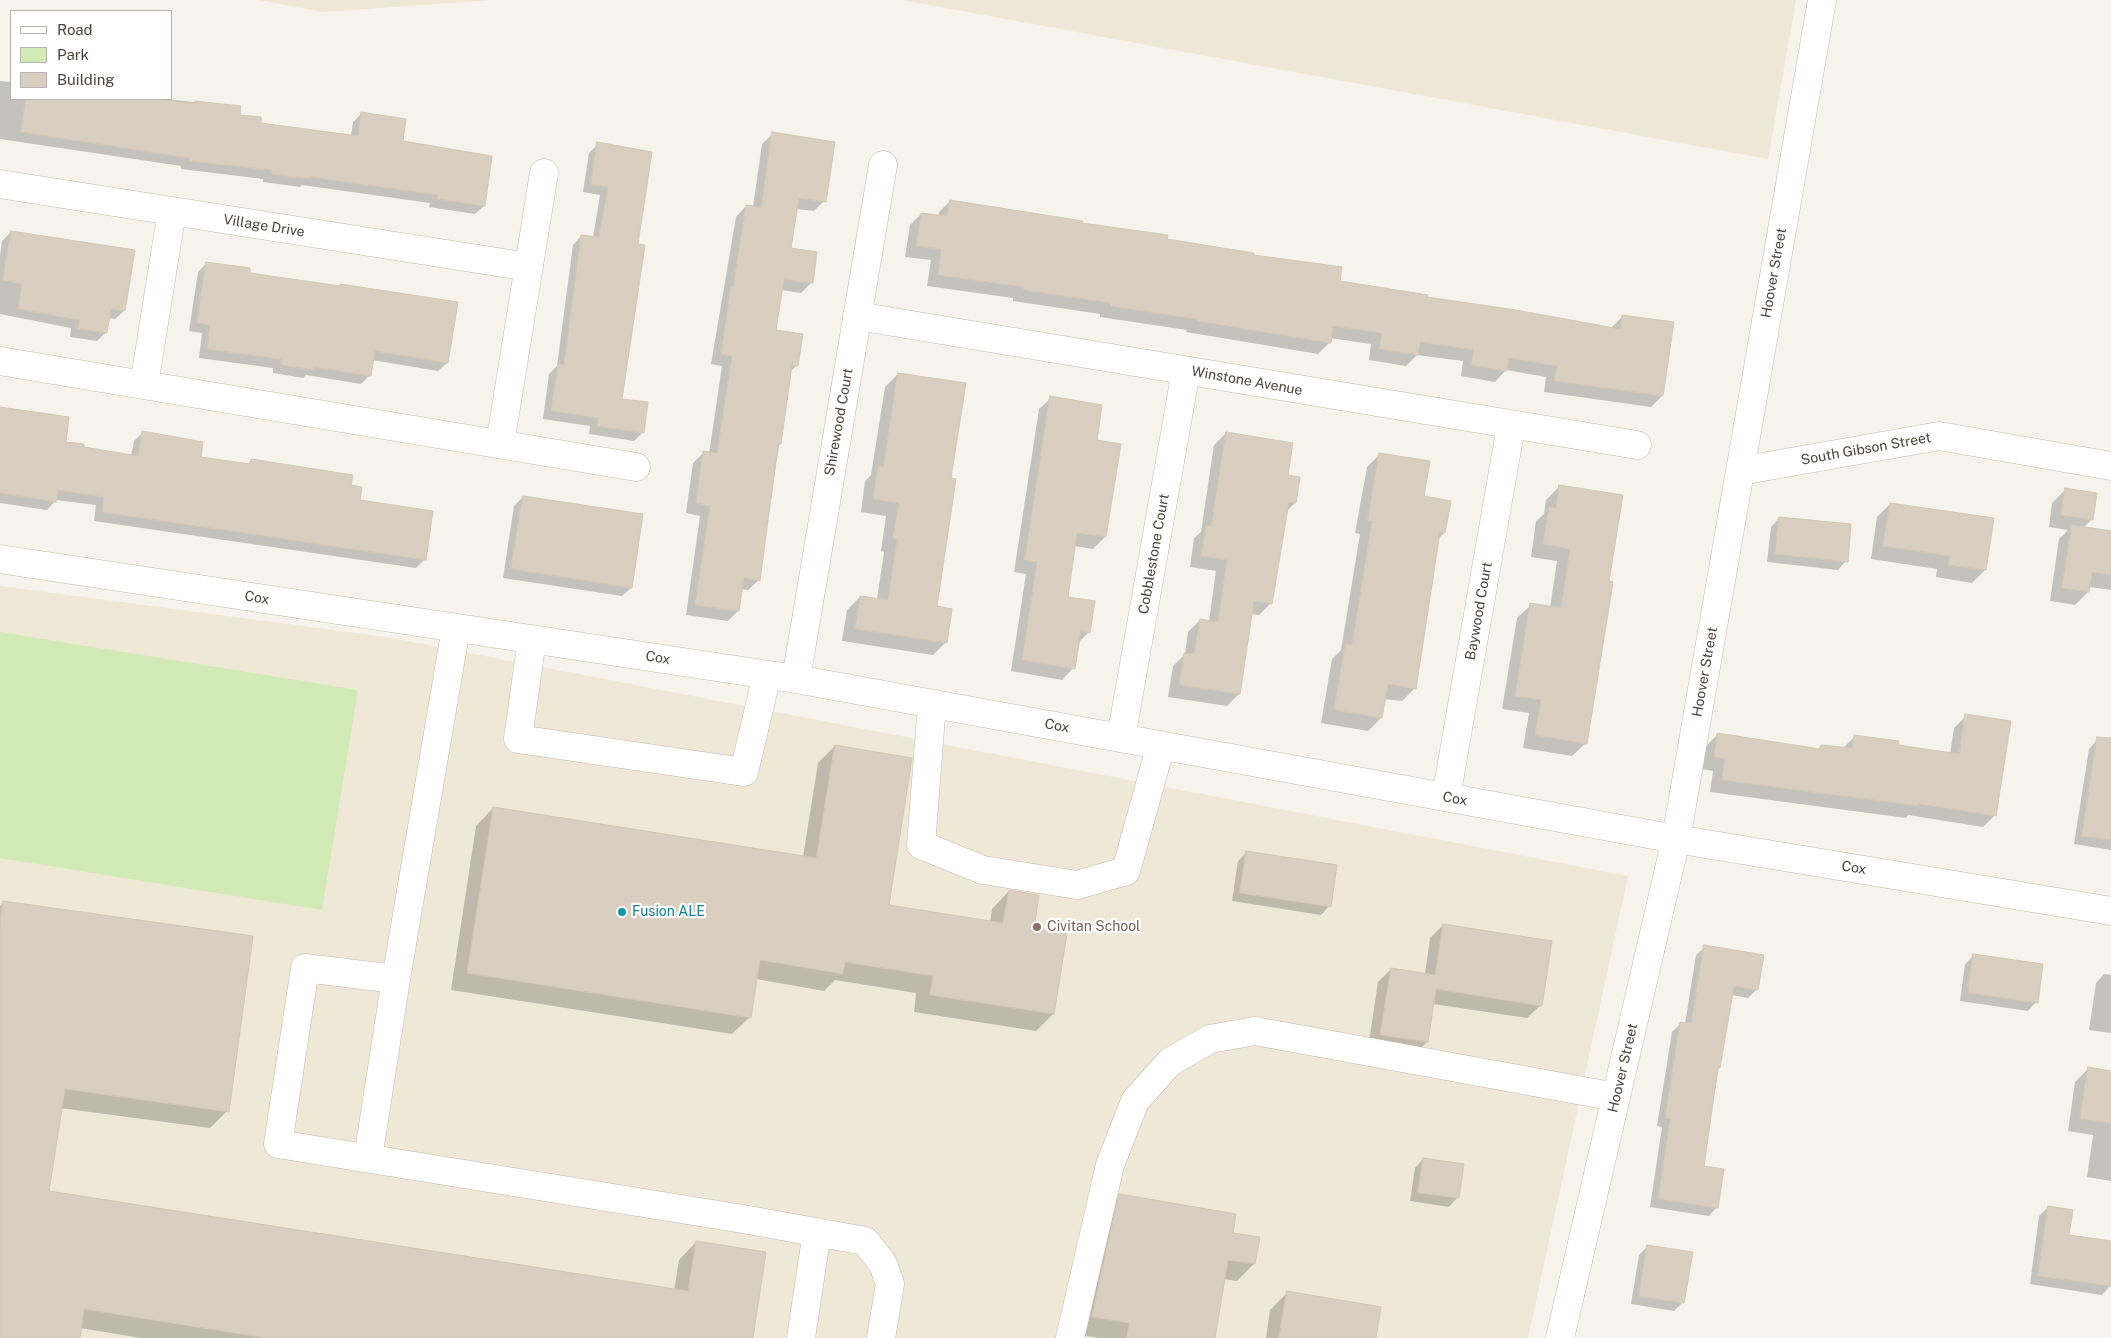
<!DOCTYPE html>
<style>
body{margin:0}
#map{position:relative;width:2111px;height:1338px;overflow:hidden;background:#f6f3ec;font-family:"Public Sans",sans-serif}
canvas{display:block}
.legend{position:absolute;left:10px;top:10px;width:162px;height:90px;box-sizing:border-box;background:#fff;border:1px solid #b7b4b0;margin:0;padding:6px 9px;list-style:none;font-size:15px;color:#4b4439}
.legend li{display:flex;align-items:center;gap:10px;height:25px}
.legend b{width:25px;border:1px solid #b7b4b0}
</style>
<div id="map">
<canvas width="2111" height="1338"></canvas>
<ul class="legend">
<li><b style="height:6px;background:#fff"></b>Road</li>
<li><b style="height:14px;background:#d2eab5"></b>Park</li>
<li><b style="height:14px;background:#d8cfc1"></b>Building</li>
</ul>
</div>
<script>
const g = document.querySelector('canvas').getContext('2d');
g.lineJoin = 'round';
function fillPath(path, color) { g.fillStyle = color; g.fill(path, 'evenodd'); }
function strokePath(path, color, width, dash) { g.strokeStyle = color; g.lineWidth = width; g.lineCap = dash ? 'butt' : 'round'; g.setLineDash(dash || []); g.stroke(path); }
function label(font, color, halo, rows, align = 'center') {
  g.font = font + ' "Public Sans",sans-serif'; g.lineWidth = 4.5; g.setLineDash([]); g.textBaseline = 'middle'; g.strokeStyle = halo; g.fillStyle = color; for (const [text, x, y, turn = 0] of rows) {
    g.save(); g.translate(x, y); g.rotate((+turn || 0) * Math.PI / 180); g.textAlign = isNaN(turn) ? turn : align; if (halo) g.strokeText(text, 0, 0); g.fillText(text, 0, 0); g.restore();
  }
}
fillPath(new Path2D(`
 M 259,0 L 492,0 L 324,12 Z
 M 902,0 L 1796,0 L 1768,159 Z
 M 0,586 L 386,637 L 1628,876 L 1528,1338 L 0,1338 Z`), '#efe8d6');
fillPath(new Path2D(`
 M 0,632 L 358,690 L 322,910 L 0,858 Z`), '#d2eab5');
fillPath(new Path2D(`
 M 0,81 L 11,82 L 11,99 L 167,99 L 239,107 L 238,116 L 259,124 L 351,136 L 353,122 L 361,114 L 484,206 L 475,214 L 429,207 L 430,203 L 302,185 L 300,187 L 263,182 L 263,179 L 181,169 L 181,166 L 0,139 Z
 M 773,134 L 824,201 L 814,211 L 796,209 L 790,249 L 811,283 L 801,293 L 781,290 L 775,331 L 797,365 L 790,372 L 759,580 L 748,590 L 741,589 L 738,611 L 728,621 L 686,615 L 700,516 L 686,513 L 693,463 L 703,453 L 709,454 L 722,366 L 711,364 L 736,217 L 746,206 L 753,207 L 762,144 Z
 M 598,144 L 636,245 L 621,400 L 643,432 L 634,441 L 589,434 L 590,426 L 543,419 L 549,374 L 557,366 L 573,245 L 581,236 L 593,238 L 600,195 L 583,192 L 589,153 Z
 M 950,201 L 994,207 L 993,209 L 1253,256 L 1338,282 L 1426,298 L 1611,328 L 1623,316 L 1662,396 L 1651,407 L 1544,392 L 1546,377 L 1506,370 L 1495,382 L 1461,376 L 1463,361 L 1417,355 L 1406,366 L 1369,360 L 1371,344 L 1330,338 L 1329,343 L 1318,354 L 1186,332 L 1187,330 L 1100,317 L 1100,314 L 1013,301 L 1013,298 L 927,286 L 931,260 L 905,257 L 910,225 L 921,214 L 938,216 L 939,212 Z
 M 11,232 L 124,311 L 115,319 L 108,318 L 106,332 L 97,341 L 70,337 L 71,328 L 0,314 L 0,256 L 2,241 Z
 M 207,263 L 248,274 L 447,363 L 438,371 L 372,360 L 370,375 L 361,384 L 306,375 L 303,378 L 273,373 L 273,368 L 199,358 L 202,333 L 189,331 L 198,272 Z
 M 898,374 L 949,479 L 935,607 L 946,642 L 933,655 L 842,641 L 847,610 L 860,597 L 877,599 L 884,552 L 881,551 L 886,516 L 861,512 L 865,481 L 871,475 L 885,387 Z
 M 1051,398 L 1095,441 L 1105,537 L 1093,549 L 1074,546 L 1066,598 L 1089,632 L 1077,644 L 1073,668 L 1062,680 L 1011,671 L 1026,574 L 1014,572 L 1039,409 Z
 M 0,408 L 64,443 L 82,448 L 131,456 L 134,441 L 142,433 L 199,458 L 247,465 L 252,460 L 350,486 L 359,501 L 424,560 L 416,568 L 94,521 L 96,505 L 56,500 L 47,510 L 0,503 Z
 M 1226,433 L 1287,476 L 1299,478 L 1295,503 L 1286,512 L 1271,603 L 1259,615 L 1251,614 L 1239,694 L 1227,706 L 1168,697 L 1173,666 L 1185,654 L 1188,632 L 1200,620 L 1209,621 L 1216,571 L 1190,567 L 1194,538 L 1201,532 L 1214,445 Z
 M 1380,454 L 1423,498 L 1444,533 L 1438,539 L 1415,688 L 1402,701 L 1384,699 L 1381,718 L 1368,731 L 1321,723 L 1332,659 L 1341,650 L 1360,534 L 1355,533 L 1367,467 Z
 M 1559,487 L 1608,582 L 1586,743 L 1572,756 L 1523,748 L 1529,713 L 1502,709 L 1517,618 L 1531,605 L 1550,608 L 1557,561 L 1531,557 L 1536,521 L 1544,514 L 1546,500 Z
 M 2066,489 L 2092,519 L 2083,528 L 2111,532 L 2111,590 L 2089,587 L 2088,592 L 2075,605 L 2050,601 L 2059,539 L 2068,530 L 2049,527 L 2052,503 Z
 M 523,497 L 631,588 L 622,596 L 503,578 L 514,506 Z
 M 1890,504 L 1985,570 L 1972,583 L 1936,577 L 1937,569 L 1871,559 L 1877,517 Z
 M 1779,518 L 1846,561 L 1838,570 L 1767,562 L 1771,527 Z
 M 1966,716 L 1995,815 L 1983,827 L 1908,815 L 1906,818 L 1710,792 L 1713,771 L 1702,769 L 1706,746 L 1718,734 L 1818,749 L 1821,746 L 1842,749 L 1854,737 L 1897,746 L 1950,754 L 1954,728 Z
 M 2097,740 L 2111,743 L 2111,850 L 2074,844 L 2089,749 Z
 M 835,746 L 887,906 L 990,922 L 992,909 L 1009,891 L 1033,930 L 1053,1014 L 1036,1031 L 914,1012 L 916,993 L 835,980 L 824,991 L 756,979 L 750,1017 L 732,1034 L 451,990 L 476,826 L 493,808 L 803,857 L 818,763 Z
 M 1247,852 L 1329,906 L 1321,915 L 1232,901 L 1238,861 Z
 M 4,902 L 227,1111 L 210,1128 L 60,1108 L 47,1192 L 674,1291 L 679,1260 L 696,1242 L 752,1338 L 141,1338 L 80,1328 L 79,1338 L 0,1338 L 0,906 Z
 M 1443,925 L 1541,1005 L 1527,1018 L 1433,1004 L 1427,1042 L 1414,1055 L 1368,1048 L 1378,982 L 1391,969 L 1425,974 L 1430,938 Z
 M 1705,947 L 1757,989 L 1748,998 L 1731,995 L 1702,1167 L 1717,1207 L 1709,1216 L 1650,1207 L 1662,1127 L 1657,1126 L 1672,1032 L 1681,1023 L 1685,1024 L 1696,955 Z
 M 1974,955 L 2036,1002 L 2028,1011 L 1960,1001 L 1965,964 Z
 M 2104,974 L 2111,975 L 2111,1033 L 2089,1030 L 2096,983 Z
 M 2088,1069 L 2111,1072 L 2111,1181 L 2087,1177 L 2093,1135 L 2068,1131 L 2075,1082 Z
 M 1423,1159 L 1457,1198 L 1449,1207 L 1410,1201 L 1415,1168 Z
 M 1120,1196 L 1232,1234 L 1254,1264 L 1237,1281 L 1223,1279 L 1214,1338 L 1099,1338 L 1076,1334 L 1102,1213 Z
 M 2048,1207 L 2068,1236 L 2111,1242 L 2110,1286 L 2102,1295 L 2030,1284 L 2039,1216 Z
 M 1648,1246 L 1683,1302 L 1674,1311 L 1631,1304 L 1639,1255 Z
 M 1287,1293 L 1374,1338 L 1266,1338 L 1270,1310 Z`), '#0003');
const building = new Path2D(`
 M 26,99 L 159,99 L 195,104 L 195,101 L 241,106 L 240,115 L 261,117 L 261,123 L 358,136 L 361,112 L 406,119 L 403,141 L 492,156 L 485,206 L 437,199 L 438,195 L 310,177 L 310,179 L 271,174 L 271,170 L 189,161 L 189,158 L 21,132 Z
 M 772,132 L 835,142 L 826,202 L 799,198 L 791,248 L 817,252 L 813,283 L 784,279 L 776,330 L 803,334 L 798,366 L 792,365 L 781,444 L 778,444 L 760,581 L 744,578 L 739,611 L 695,605 L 710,506 L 696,503 L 703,451 L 717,453 L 732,356 L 721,354 L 731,286 L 733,287 L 746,205 L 761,207 Z
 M 597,142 L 652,152 L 638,244 L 645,245 L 622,399 L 648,402 L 644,433 L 597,426 L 598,418 L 551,411 L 558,364 L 564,365 L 581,235 L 599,237 L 608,187 L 591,184 Z
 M 950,200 L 1083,221 L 1082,223 L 1168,235 L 1167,239 L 1254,253 L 1254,255 L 1342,267 L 1340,281 L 1428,295 L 1427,297 L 1516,310 L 1620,329 L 1622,315 L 1674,322 L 1663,396 L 1554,381 L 1557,366 L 1509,358 L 1507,371 L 1471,365 L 1474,350 L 1420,342 L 1418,355 L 1379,349 L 1382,333 L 1333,326 L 1331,343 L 1197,321 L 1197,319 L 1110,306 L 1111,303 L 1023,290 L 1024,287 L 938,275 L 941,249 L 916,246 L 921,213 L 947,216 Z
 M 11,231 L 135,250 L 125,311 L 111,309 L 107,333 L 78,329 L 79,320 L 18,309 L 22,284 L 3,280 Z
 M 206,262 L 250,268 L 250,273 L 340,286 L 340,284 L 458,302 L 448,363 L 375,351 L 371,376 L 314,367 L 313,370 L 281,365 L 281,359 L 207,349 L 210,325 L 197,323 Z
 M 898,373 L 966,383 L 951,478 L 956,479 L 937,606 L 952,609 L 947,643 L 855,629 L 860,596 L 888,600 L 897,539 L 893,538 L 899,503 L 873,499 L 878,466 L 883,467 Z
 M 1050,396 L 1102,405 L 1097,440 L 1121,444 L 1106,537 L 1077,533 L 1068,597 L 1095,601 L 1090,633 L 1081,631 L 1075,669 L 1022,660 L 1037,562 L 1025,560 Z
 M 0,407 L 69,417 L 66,442 L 84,444 L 84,447 L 138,456 L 142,431 L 203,442 L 201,457 L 250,464 L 251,459 L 353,475 L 351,485 L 362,487 L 360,500 L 433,511 L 426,560 L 102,512 L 104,497 L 58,490 L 56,502 L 0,493 Z
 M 1226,432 L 1293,443 L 1288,475 L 1300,477 L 1296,503 L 1289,502 L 1272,604 L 1254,601 L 1240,694 L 1179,685 L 1184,653 L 1194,654 L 1200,619 L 1218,622 L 1227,560 L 1201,556 L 1206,525 L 1211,526 Z
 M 1379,453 L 1430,461 L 1424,496 L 1451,501 L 1445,533 L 1440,532 L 1416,689 L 1388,684 L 1382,718 L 1334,710 L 1345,644 L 1352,645 L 1372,521 L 1368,520 Z
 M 1559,485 L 1623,495 L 1609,581 L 1613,582 L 1587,744 L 1535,735 L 1541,700 L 1515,696 L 1530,603 L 1561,608 L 1570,549 L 1543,544 L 1549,507 L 1556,508 Z
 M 2065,488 L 2097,493 L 2093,520 L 2061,515 Z
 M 523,496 L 643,514 L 632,588 L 511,569 Z
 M 1890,503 L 1994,518 L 1986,570 L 1948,565 L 1950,556 L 1883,546 Z
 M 1779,517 L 1851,524 L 1848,562 L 1775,554 Z
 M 2072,525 L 2111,531 L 2111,575 L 2092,572 L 2089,592 L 2062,588 Z
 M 1965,714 L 2011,721 L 1996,816 L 1919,804 L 1919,806 L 1722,780 L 1725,759 L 1714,757 L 1717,733 L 1820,749 L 1821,745 L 1852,748 L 1854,735 L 1899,741 L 1898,745 L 1959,754 Z
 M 2097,737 L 2111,738 L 2111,840 L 2082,836 Z
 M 835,745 L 912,758 L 889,905 L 1003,923 L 1009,890 L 1039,895 L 1034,929 L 1067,934 L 1054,1014 L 930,995 L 933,976 L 845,962 L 843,974 L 760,960 L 751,1018 L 467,973 L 493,807 L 816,858 Z
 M 1246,851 L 1337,865 L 1331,907 L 1240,893 Z
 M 3,901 L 253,936 L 229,1112 L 65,1089 L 49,1191 L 688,1291 L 696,1241 L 766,1252 L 753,1338 L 266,1338 L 84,1309 L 80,1338 L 0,1338 L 0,924 Z
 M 1443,924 L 1552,941 L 1542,1006 L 1436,989 L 1428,1042 L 1380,1035 L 1391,968 L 1435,975 Z
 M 1704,945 L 1764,955 L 1758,990 L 1734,986 L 1720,1068 L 1718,1067 L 1704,1166 L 1724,1169 L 1718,1208 L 1658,1199 L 1670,1119 L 1665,1118 L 1680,1022 L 1691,1023 Z
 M 1973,954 L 2043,964 L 2038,1003 L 1968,993 Z
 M 2088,1067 L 2111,1071 L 2111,1123 L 2080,1119 Z
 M 1423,1158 L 1464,1164 L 1459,1198 L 1418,1193 Z
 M 1119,1194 L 1236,1214 L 1233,1233 L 1260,1237 L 1255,1264 L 1228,1260 L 1215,1338 L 1127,1338 L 1129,1323 L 1092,1317 Z
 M 2048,1206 L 2073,1210 L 2069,1235 L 2111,1241 L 2111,1286 L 2038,1276 Z
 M 1647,1245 L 1693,1252 L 1684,1303 L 1639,1296 Z
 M 1287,1291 L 1381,1307 L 1376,1338 L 1279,1338 Z`);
fillPath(building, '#d8cfc1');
strokePath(building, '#d3c7b4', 1);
const minor = new Path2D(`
 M 0,184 L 529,267
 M 857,316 L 1637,445
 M 0,361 L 636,467
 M 144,385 L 172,211
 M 500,444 L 544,173
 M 1740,471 L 1939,436 L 2111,466
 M 0,559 L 796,679 L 1676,839 L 2111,911
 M 456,628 L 396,979 L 305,968 L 278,1144 L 743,1219 L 865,1241 L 883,1264 L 890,1284 L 881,1338
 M 532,639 L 518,739 L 744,772 L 767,675
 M 796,679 L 883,165
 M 932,704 L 921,845 L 983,870 L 1077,885 L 1126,871 L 1161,745
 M 1121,738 L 1186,371
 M 1446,797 L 1511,426
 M 368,1158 L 396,979
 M 801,1338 L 817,1232
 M 1070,1338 L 1110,1165 L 1135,1101 L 1170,1062 L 1210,1039 L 1255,1031 L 1616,1097
 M 1560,1338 L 1676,839 L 1822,0`);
strokePath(minor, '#c2bbae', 29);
strokePath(minor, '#fff', 28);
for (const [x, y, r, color] of [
 [622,912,5,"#0f9aa8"],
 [1037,927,5,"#8d6e63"]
]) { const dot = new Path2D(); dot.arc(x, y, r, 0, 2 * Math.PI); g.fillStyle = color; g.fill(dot); strokePath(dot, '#fff', 2); }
label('14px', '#4b4439', '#fff', [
 ["Village Drive",264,226,9],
 ["Hoover Street",1774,273,-80],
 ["Winstone Avenue",1247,381,10],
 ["Shirewood Court",839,422,-80],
 ["South Gibson Street",1866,449,-10],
 ["Cobblestone Court",1154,554,-80],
 ["Cox",257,598,9],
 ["Baywood Court",1479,611,-80],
 ["Cox",658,658,9],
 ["Hoover Street",1705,672,-80],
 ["Cox",1057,726,10],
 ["Cox",1455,799,10],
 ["Cox",1854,868,9],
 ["Hoover Street",1623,1068,-77]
]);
label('14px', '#0d838f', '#fff', [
 ["Fusion ALE",632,912]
], 'left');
label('14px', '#785e54', '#fff', [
 ["Civitan School",1047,927]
], 'left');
</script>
